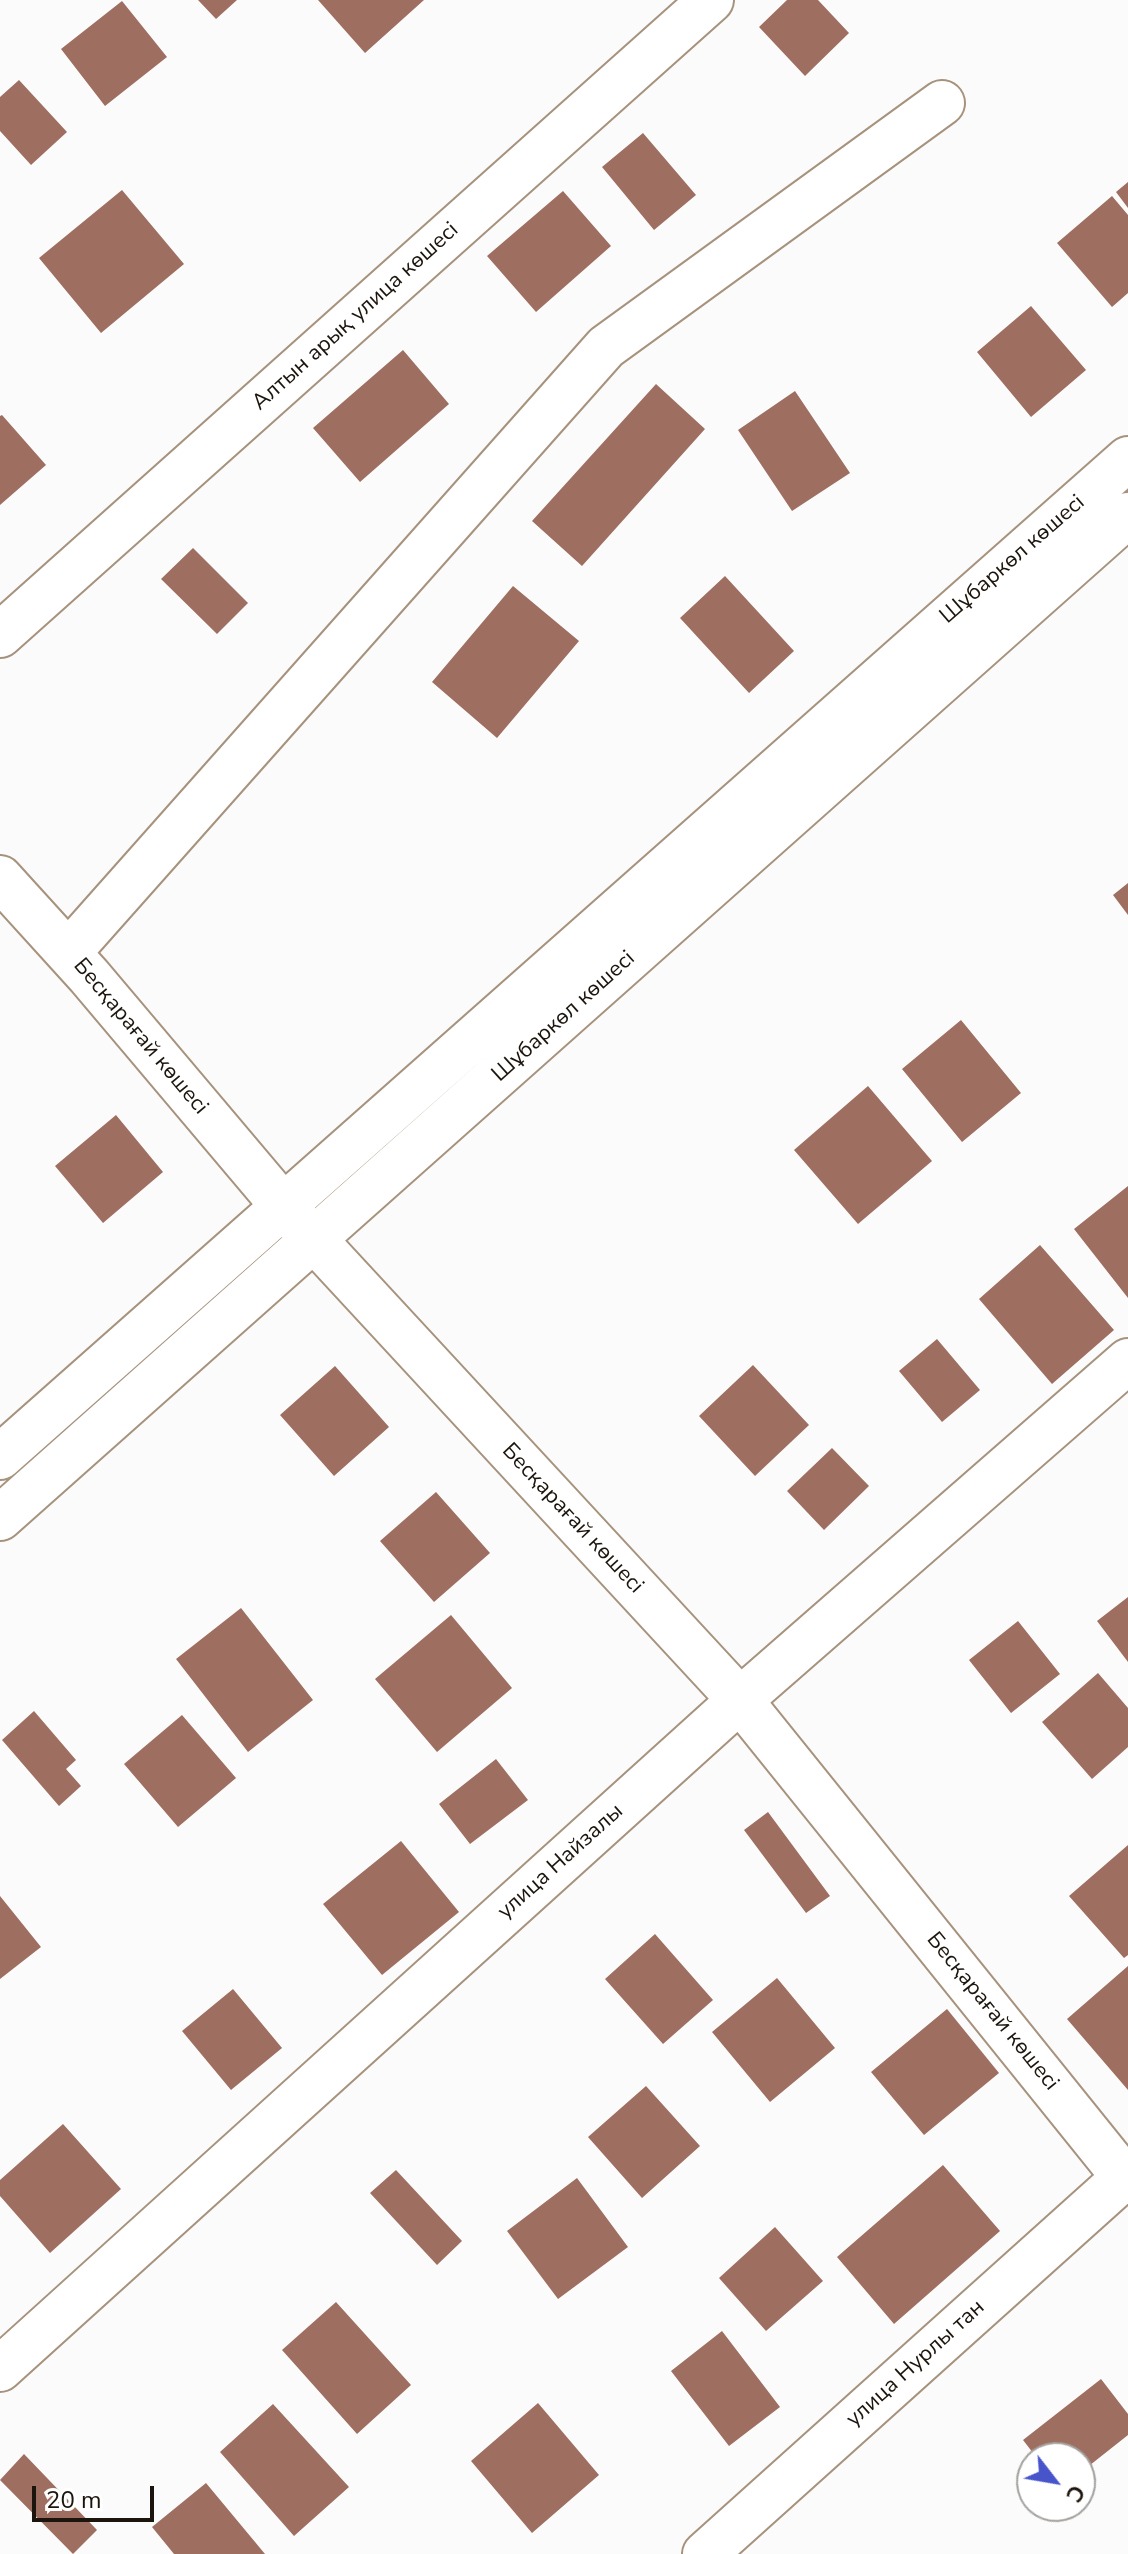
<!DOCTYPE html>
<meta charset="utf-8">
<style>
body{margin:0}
#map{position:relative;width:1128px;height:2554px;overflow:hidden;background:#fbfbfb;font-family:"Nunito Sans",sans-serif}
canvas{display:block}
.north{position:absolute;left:1016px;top:2442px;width:80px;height:80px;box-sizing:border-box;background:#fff;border:2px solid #a4a19e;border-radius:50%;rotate:121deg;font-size:22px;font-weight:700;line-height:32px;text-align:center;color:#1c150d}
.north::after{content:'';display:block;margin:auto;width:28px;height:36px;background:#4855ca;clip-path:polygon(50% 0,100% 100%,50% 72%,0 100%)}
.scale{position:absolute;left:32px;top:2486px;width:122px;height:36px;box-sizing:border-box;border:4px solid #1c150d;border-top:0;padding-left:10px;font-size:24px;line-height:28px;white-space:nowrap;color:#1c150d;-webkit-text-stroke:6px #fff;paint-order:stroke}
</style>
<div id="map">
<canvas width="1128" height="2554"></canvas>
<div class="north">С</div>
<div class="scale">20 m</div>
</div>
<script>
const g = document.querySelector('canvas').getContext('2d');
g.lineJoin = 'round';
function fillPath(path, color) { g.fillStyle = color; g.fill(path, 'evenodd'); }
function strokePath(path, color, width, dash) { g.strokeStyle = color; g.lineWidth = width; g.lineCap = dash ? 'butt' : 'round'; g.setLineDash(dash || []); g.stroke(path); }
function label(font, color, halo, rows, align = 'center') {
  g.font = font + ' "Nunito Sans",sans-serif'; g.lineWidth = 8; g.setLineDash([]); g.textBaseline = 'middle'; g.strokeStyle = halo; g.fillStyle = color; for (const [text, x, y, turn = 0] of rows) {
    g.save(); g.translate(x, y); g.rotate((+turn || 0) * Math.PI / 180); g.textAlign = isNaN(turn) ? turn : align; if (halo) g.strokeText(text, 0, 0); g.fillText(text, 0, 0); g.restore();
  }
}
fillPath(new Path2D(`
 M 198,0 L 237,0 L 216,19 Z
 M 318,0 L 424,0 L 365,53 Z
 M 787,0 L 818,0 L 849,33 L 805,76 L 759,27 Z
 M 122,1 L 167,57 L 105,106 L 61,49 Z
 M 19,80 L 67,132 L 31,165 L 0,131 L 0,97 Z
 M 643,133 L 696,195 L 654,230 L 602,167 Z
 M 1128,182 L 1128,208 L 1116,192 Z
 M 122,190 L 184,264 L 101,333 L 39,258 Z
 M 563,191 L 611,246 L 536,312 L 487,256 Z
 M 1112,196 L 1128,215 L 1128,293 L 1112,307 L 1057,243 Z
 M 1031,306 L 1086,370 L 1031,417 L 977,352 Z
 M 403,350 L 449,404 L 360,482 L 313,428 Z
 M 656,384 L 705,429 L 582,566 L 532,521 Z
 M 795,391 L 850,473 L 792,511 L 738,430 Z
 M 2,415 L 46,465 L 0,505 L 0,416 Z
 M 193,548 L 248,603 L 217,634 L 161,579 Z
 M 725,576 L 794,651 L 749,693 L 680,618 Z
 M 513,586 L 579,641 L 497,738 L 432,682 Z
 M 1128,883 L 1128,915 L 1113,895 Z
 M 961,1020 L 1021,1093 L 962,1142 L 902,1069 Z
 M 868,1086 L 932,1161 L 858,1224 L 794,1150 Z
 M 116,1115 L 163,1172 L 103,1223 L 55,1166 Z
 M 1128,1186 L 1128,1298 L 1074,1229 Z
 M 1040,1245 L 1114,1330 L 1052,1384 L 979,1299 Z
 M 937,1339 L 980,1390 L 942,1422 L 899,1371 Z
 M 753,1365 L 809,1425 L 755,1476 L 699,1416 Z
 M 335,1366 L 389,1427 L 334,1476 L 280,1415 Z
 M 832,1448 L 869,1486 L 824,1530 L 787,1491 Z
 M 436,1492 L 490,1553 L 434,1602 L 380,1541 Z
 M 1128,1597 L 1128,1662 L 1097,1621 Z
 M 241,1608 L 313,1700 L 248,1752 L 176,1659 Z
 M 451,1615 L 512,1688 L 437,1752 L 375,1679 Z
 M 1018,1621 L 1060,1674 L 1011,1713 L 969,1660 Z
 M 1098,1673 L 1128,1708 L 1128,1747 L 1092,1779 L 1042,1722 Z
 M 34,1711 L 76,1760 L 66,1769 L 81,1786 L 59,1806 L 2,1740 Z
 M 182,1715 L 236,1778 L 178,1827 L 124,1764 Z
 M 496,1759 L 528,1800 L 470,1844 L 439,1804 Z
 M 768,1812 L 830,1896 L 806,1913 L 744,1830 Z
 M 401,1841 L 459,1912 L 382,1975 L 323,1904 Z
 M 1128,1845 L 1128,1955 L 1124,1958 L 1069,1896 Z
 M 0,1896 L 41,1947 L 0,1979 Z
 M 655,1934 L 713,2000 L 663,2044 L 605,1979 Z
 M 1128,1966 L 1128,2090 L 1067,2019 Z
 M 777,1978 L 835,2048 L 770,2102 L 712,2032 Z
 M 233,1989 L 282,2048 L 231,2090 L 182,2031 Z
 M 947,2009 L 999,2073 L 924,2135 L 871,2072 Z
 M 646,2086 L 700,2146 L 642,2198 L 588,2137 Z
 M 63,2124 L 121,2189 L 50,2253 L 0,2196 L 0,2180 Z
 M 943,2165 L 1000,2231 L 894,2324 L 837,2257 Z
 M 396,2170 L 462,2241 L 437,2265 L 370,2193 Z
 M 577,2178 L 628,2247 L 558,2299 L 507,2231 Z
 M 775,2227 L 823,2281 L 766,2331 L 719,2278 Z
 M 336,2302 L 411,2385 L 357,2434 L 282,2350 Z
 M 722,2331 L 780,2407 L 729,2446 L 671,2371 Z
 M 1101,2379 L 1128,2414 L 1128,2435 L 1080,2473 L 1080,2458 L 1037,2458 L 1023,2440 Z
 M 538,2403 L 599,2475 L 532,2533 L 471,2461 Z
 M 273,2404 L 349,2487 L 294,2536 L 220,2452 Z
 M 24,2454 L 97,2530 L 73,2554 L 0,2480 Z
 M 206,2483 L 265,2554 L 174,2554 L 152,2527 Z`), '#9e6e60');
const minor = new Path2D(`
 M 0,635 L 711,0
 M 0,878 L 89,976 L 284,1207 L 740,1700 L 1128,2182
 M 68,953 L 606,347 L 942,103
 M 0,1457 L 1128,459
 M 0,1518 L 1128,515
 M 0,2369 L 740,1700 L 1128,1361
 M 705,2554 L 1128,2174`);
strokePath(minor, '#a7937d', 48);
strokePath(minor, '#fff', 44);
label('22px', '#1c150d', '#fff', [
 ["Алтын арық улица көшесі",356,317,-42],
 ["Шұбаркөл көшесі",1013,560,-41],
 ["Шұбаркөл көшесі",564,1017,-42],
 ["Бесқарағай көшесі",140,1037,50],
 ["Бесқарағай көшесі",572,1519,47],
 ["улица Найзалы",561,1862,-42],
 ["Бесқарағай көшесі",992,2012,51],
 ["улица Нурлы тан",916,2364,-42]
]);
</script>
